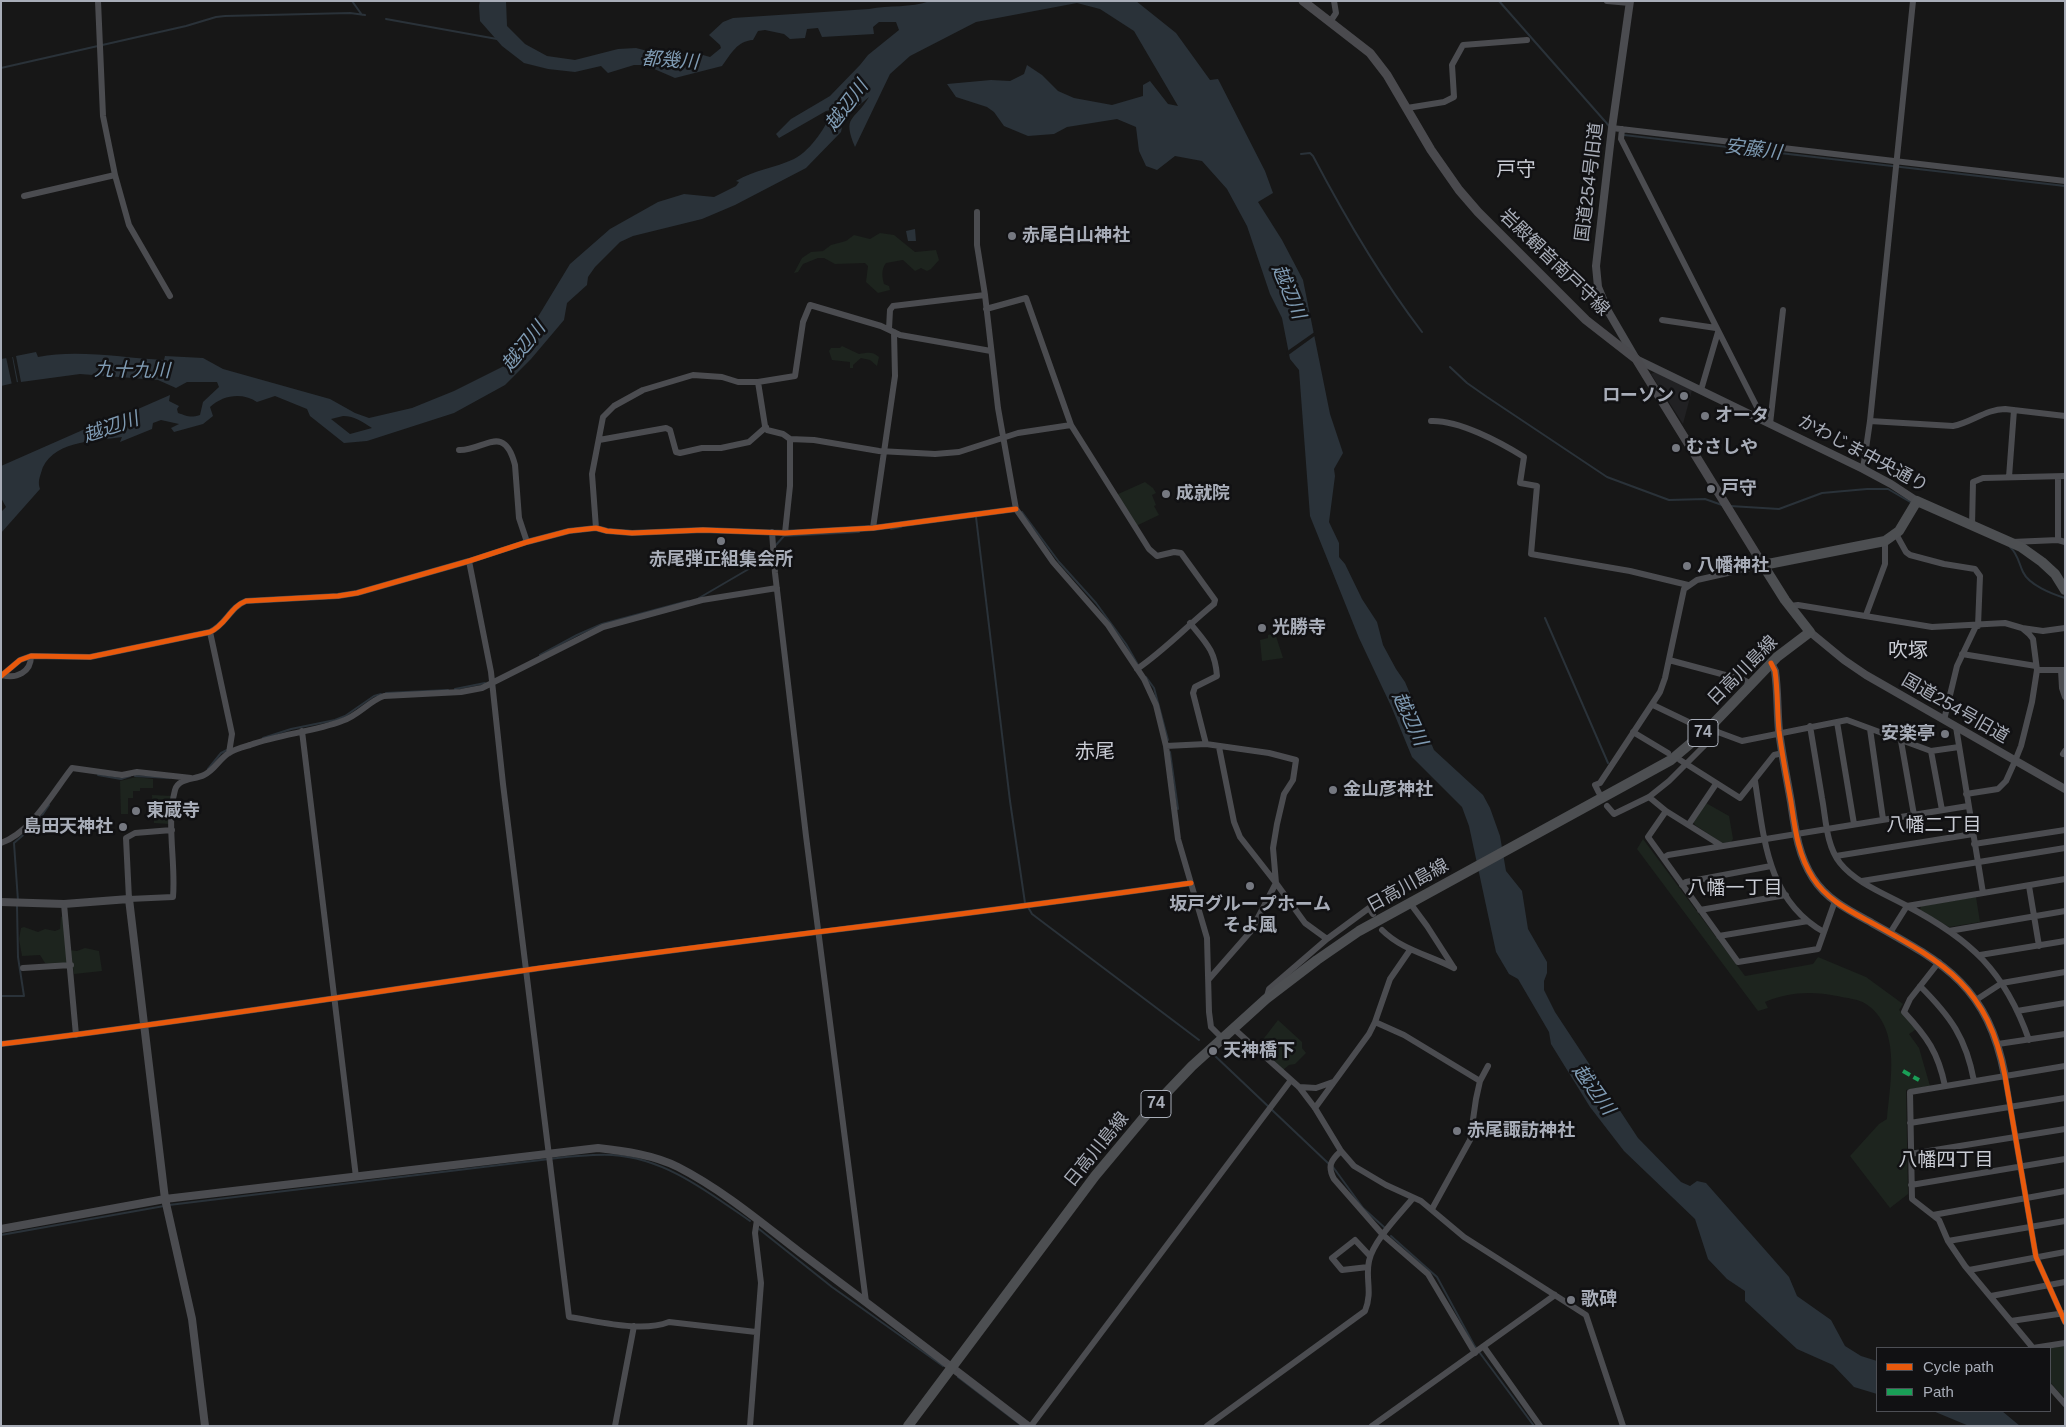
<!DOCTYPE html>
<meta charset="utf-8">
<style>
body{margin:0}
#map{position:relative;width:2066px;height:1427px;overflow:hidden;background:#171717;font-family:Arial,sans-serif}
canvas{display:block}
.frame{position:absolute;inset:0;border:2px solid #a8adb8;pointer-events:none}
.legend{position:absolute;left:1876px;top:1347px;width:175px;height:65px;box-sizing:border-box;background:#111113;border:1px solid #4d4f55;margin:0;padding:6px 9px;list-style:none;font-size:15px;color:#a8adb8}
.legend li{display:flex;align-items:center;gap:10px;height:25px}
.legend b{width:25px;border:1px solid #4d4f55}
</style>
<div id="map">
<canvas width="2066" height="1427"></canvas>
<div class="frame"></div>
<ul class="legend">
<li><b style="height:6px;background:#e8590c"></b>Cycle path</li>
<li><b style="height:6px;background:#1a9f57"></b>Path</li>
</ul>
</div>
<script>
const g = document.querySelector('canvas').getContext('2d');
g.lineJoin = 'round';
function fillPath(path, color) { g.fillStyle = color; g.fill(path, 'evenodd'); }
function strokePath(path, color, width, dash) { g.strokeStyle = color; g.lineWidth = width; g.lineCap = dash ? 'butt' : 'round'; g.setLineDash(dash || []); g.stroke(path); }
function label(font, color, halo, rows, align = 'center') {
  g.font = font + ' Arial,"Noto Sans JP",sans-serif'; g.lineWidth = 5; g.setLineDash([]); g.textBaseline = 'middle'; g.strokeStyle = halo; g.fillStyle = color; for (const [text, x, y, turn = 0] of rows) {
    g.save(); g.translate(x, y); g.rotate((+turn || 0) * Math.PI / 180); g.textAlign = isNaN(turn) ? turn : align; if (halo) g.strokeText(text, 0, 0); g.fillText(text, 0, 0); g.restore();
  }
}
fillPath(new Path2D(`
 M 1655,372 L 1692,390 L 1683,424 L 1651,374 Z`), '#212123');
fillPath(new Path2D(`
 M 880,233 L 894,235 L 915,252 L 936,250 L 939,260 L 931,269 L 927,271 L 921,268 L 915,271 L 903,260 L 886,263 C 881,270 882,276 884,284 L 889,286 L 890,290 L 878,293 L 866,282 L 868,266 L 865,263 L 835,264 L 824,258 L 818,258 L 803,264 L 798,272 L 794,273 L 802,258 L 811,252 L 823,251 L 831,245 L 846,241 L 854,235 L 870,239 Z
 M 842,346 L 859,354 C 867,353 872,351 879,357 L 877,366 L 870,360 L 861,358 L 853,365 L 853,368 L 850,368 L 850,362 L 832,360 L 829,351 L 831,348 L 840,348 Z
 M 1145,482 L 1153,488 L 1156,493 L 1152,495 L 1156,505 L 1154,506 L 1159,515 L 1136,526 L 1116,495 Z
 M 1275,633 L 1283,658 L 1262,661 L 1260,640 L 1268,638 L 1268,635 Z
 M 136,777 L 153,779 L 153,788 L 140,788 L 140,791 L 133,791 L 133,798 L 128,798 L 128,814 L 121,814 L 120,781 Z
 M 152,795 L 172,796 L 169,824 L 154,823 Z
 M 1706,803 L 1729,816 L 1733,839 L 1731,842 L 1722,843 L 1695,825 L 1693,821 Z
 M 1643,839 L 1745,976 L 1813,964 L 1818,957 L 1866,977 L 1903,1004 L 1899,1010 L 1918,1028 L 1909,1034 L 1919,1048 L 1930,1086 L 1906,1090 L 1908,1194 L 1890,1208 L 1850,1156 L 1879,1124 L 1887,1119 C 1890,1083 1902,1028 1866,1004 C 1859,999 1846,998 1837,996 C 1812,991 1788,992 1765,1002 L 1768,1008 L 1758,1011 L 1637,849 Z
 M 1976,897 L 1980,922 L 1949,927 L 1920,910 L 1921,906 Z
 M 64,915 L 68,950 L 77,951 L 85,948 L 99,951 L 102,971 L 74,974 L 73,968 L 45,963 L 40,955 L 22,956 L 19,939 L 21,928 L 24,927 L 38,932 L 45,929 L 55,931 L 60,929 L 61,917 Z
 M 1278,1020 L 1302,1042 L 1302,1048 L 1306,1053 L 1295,1064 L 1289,1065 L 1283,1070 L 1258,1046 Z
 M 2065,1346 L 2065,1399 L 2050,1382 L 2050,1348 Z`), '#1d241e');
fillPath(new Path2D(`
 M 480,1 L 506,1 L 507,26 L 525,44 L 547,56 L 575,60 L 618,49 L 636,48 L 663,55 L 692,54 L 691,57 L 703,55 L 710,57 L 721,48 L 720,45 L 709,35 L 723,22 L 733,18 L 869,9 C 890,5 910,8 930,1 L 1136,1 L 1176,33 L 1210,80 L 1218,79 L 1265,171 L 1273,193 L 1258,202 L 1282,240 L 1303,280 L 1330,414 L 1343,453 L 1334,469 L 1335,476 L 1329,522 L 1339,543 L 1339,557 L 1345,564 L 1362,599 L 1377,622 L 1383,645 L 1396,669 L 1405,682 L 1434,750 L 1483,795 L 1490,808 L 1500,836 L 1506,871 L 1522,891 L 1528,929 L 1547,962 L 1547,973 L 1544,981 L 1544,990 L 1555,1012 L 1638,1138 L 1681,1182 L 1690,1186 L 1697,1181 L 1706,1183 L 1789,1277 L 1797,1296 L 1831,1320 L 1845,1346 L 1861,1356 L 1877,1361 L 1877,1394 L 1854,1387 L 1833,1365 L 1797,1349 L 1745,1301 L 1745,1291 L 1727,1279 L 1708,1259 L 1695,1219 L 1624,1151 L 1590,1107 L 1551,1044 L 1549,1032 L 1518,979 L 1509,974 L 1496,952 L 1469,826 L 1462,807 L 1412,757 L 1391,706 L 1359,638 L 1310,516 L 1299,370 L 1290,359 L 1282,318 L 1270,294 L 1247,226 L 1227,189 L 1202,161 L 1175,156 L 1157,170 L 1146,166 L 1139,151 L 1136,127 L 1117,119 L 1067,127 L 1054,134 L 1028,136 L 1004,126 L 994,112 L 987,107 L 956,97 L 947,84 L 991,80 L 1010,81 L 1024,74 L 1027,65 L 1042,75 L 1058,91 L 1074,98 L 1112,105 L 1143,96 L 1143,85 L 1150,81 L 1168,104 L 1178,106 L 1134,31 L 1100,9 L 1077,3 L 976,22 L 910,56 L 890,74 L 855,147 C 842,115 854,122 869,97 L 844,118 L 841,132 L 806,168 L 735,205 L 702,219 L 633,236 L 620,242 L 595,267 L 588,277 L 587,285 L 567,303 L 564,320 L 531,359 L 505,385 L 454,413 L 367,441 L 344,443 L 310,416 L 307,409 L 275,396 L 257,402 C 242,392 223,395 210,407 L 213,416 L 203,424 L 174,432 L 171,428 L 179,424 L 161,420 L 153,423 L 152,429 L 120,442 L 122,437 C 94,441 49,441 41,473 C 39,479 38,483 40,489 L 1,533 L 1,512 L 6,507 L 1,498 L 1,466 L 85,429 L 90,430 L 170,395 L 169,401 L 179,406 L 177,409 L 178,413 C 187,416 190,418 200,415 L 203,402 L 219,387 L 217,382 L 187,382 L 176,388 L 158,380 L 80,374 L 21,382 L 16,356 L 36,352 L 38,357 C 78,349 123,358 164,360 L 165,356 L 203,358 L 223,369 L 330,399 L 355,413 L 369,418 L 412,408 L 454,391 L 510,363 L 570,264 L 610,229 L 658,202 L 684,194 L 714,197 L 736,186 L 739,182 L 736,181 C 754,170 775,168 794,159 C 813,149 825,126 835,109 L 826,111 L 779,138 L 776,134 L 791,119 L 830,96 L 860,65 L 868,55 L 899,30 L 896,22 L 879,22 L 873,27 L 874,34 L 822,37 L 818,28 L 807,29 L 805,38 L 790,39 L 784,34 L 765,30 L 758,31 L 753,40 C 737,41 731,54 722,66 L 675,78 L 645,65 L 634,65 L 608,73 L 601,66 L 575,72 L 548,69 L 524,63 L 502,46 L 480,21 L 479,6 ZM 343,416 C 355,416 362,422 372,428 L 350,434 L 331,419 Z
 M 915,229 L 916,241 L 908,241 L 906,231 Z
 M 13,357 L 18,382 L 1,386 L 1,359 Z
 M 1933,1411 L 2002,1411 L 2020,1426 L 1969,1426 Z`), '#2a3239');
fillPath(new Path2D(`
 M 1316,331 L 1316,335 L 1287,356 L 1286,352 Z
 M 12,356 L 17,383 L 12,385 L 6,357 Z`), '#171717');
strokePath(new Path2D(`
 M 352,1 L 362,15
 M 1499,1 L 1610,127
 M 386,19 L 497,39
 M 1,68 L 186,26 L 216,17 L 225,16 L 350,13 L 365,15
 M 1624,135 L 2065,186
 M 1301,154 L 1310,153 L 1313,156 C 1345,217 1380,277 1422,332
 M 1450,367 L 1467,383 L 1487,397 L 1607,477 L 1669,500 L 1705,499 L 1722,505
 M 1730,506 L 1779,509 L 1822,493 L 1867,489 L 1888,489 L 1912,503
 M 1022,512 L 1059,562 L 1096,603 L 1126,644 L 1138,665
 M 976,517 L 1010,801 L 1025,903
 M 891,529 L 901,527
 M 775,546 L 784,536 L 859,532
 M 2010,547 C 2018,554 2019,564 2023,572 C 2029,585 2052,594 2065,598
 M 699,598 L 759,563 L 772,549
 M 1545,618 L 1608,763
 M 540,655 L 577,635 L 602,624 L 688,601
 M 1146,677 L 1154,688 L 1168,740
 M 455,689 L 485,683
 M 386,693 L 448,690
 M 263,738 L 291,729 L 335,720 L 345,716 L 374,696 L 381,694
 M 1170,752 L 1178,809
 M 208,769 L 221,753 L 227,750
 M 98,775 L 121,779 L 130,776
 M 135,776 L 170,778
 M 18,901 L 14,843 L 36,824 L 49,805
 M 1028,907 L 1032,914 L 1199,1040
 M 1,996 L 24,996 L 18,957 L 17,906
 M 1213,1054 L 1329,1164
 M 1333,1167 L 1363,1208 L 1385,1228
 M 169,1205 L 566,1157 C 582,1156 597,1154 612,1155 C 665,1158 708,1192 750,1221
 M 759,1229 L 832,1287 L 943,1366
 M 1,1235 L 164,1206
 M 1391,1236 L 1437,1277 L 1474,1345 L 1534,1426
 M 958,1377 L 1021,1425`), '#2a3239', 2);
strokePath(new Path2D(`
 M 98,1 L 103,116 L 115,175 L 129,225 L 170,296
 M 1607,1 L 1630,3
 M 1330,22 L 1336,13 L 1334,1
 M 1407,108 L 1444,102 L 1454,97 L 1452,65 L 1463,45 L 1527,40
 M 1612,128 L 2065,181
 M 1622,129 L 1621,139 L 1764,421
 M 24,196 L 115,175
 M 977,212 L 977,245 L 985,295 L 998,408 L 1016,509 L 1053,562 L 1108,625 L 1144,679 L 1156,705 L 1166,746 L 1178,839 L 1207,938 L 1209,1012 L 1211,1027 L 1222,1038
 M 986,309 L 1026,298 L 1071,425 L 1149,549 L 1157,556 L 1174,552 L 1181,553 L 1215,600 L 1214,604 C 1188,625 1165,650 1137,669
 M 1662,320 L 1716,328
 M 889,329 L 890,310 L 893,306 L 985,295
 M 758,382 L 765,426 L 767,430 L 783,434 L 790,439 L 814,440 L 879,451 L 935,454 L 959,452 L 1018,433 L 1071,425
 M 1701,390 L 1718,332
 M 1431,421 C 1459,420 1500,442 1524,457 L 1520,483 L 1537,486 L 1531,554 L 1630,571 L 1688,585
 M 1870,421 L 1953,426 C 1971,423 1986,409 2005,409 L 2065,416
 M 1770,424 L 1783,310
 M 599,440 L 666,428 L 670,430 L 676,452 L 680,453 L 702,448 L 721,448 L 749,442 L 766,427
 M 459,450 C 484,451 504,422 515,465 L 519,518 L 527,542
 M 1863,469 L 1870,421 L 1913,1
 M 2009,477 L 2014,410
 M 2058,477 L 2058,540
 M 1972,526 L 1973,482 L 1983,478 L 2065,476
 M 596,528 L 592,474 L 603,417 L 614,406 L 643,390 L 693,375 L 722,377 L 738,382 L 758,382 L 795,376 L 803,322 L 810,305 L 881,326 L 900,335 L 991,351
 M 873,528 L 895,376 L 894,332
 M 772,532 L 775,573 L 806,836 L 866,1302
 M 785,533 L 790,486 L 790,439
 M 1896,534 L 1906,552 L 1910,555 L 1944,564 L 1975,569 L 1980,576 L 1978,626
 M 2012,542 L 2058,540 L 2065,542
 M 469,561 L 491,672 L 503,784 L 569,1317 C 598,1321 641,1333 669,1322 L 756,1332
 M 1790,606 L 1798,605 L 1932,627 L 2005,623 L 2022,628 L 2029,634 L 2033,639 L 2037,670 L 2032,702 L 2021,746 L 2015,761 L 2006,781 L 1998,789 L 1966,794
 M 1866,615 L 1885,564 L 1885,541
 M 1190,623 C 1206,643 1215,650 1217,676 L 1195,687 L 1193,693 L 1206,744
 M 2022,628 L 2043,631 L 2065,628
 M 210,632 L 232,734 L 229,753
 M 1962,654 L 2036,666
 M 1669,660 L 1744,680 L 1751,684
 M 2037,670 L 2065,670
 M 2061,670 L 2062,688 L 2065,697
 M 2,675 C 17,679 31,672 31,656
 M 1,676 L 20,660 L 31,656 L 90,657 L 210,632 C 226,625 230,607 246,601 L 338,596 L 357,593 L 469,561 L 527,542 L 569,531 L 596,528 L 607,531 L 632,533 L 703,530 L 785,533 L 873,528 L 1016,509
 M 1653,705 L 1701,728
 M 1944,720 L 1957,666 L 1976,626
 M 1837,722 L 1854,824
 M 1810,726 C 1814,750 1818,774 1822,798 C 1826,819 1826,845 1840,863 C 1856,883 1885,894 1907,906 C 1970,939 2005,971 2029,1040
 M 1710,727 L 1715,731 L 1742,741 L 1847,720 L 1931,751 L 1959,747
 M 1956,727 L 1983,893
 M 1870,729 L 1883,819
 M 302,731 L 356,1177
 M 1633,732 L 1668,753
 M 1901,741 L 1914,815
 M 1166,746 L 1206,744 L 1269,753 L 1296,760 L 1293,780 L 1284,794 L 1277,824 L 1273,848 L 1276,883 L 1305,923 L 1327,939
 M 1931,751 L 1942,810
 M 2063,754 L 2065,751
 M 1680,760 L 1740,798 L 1774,755 L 1783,753
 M 1755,781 C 1764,838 1767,900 1824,932
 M 1599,793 L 1595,785 L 1600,783 L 1660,692 L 1665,678 L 1684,589 L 1697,580 L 1763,565
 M 1649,797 L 1666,811 L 1722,846
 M 1607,806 L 1614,814 L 1649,797 L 1669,781 L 1718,732
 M 1666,811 L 1648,837 L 1738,962 L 1818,949 L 1835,901
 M 1689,824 L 1716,784
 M 172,830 L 135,833 L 126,838 L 129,899 L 173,897 C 176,862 166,824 175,790 C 178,778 194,780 204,775 C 215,770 219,759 229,753 C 235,749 243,747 250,745 C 280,734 313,732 342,721 C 358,716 369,701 384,696 L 461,692 L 482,688 L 603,627 L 702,600 L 777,588
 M 1,843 C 32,832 53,792 72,768 L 122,775 L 137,772 L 191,778
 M 1974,844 L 2065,830
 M 1836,856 L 1973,834
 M 1663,858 L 1668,855 L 1968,806
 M 1862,881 L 2065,848
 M 1682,885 L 1686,882 L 1771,866
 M 2029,886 L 2039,946
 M 1410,903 L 1427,926 L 1454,968
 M 64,904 L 76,1035
 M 1700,910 L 1786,895
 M 1382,930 C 1402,950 1429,955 1454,968
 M 1949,931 L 2065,911
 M 1890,933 L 1907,906 L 2065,879
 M 1719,936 L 1808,921
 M 1980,955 L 2065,941
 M 1939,962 L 1910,999 L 1904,1012 C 1927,1037 1938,1052 1945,1086
 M 23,968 L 71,965
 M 1209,979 L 1251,931 L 1276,883 L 1240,837 L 1234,822 L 1219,747
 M 1920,986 C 1951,1017 1966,1038 1974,1081
 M 1267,996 L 1269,989 L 1327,939 L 1369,908 L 1373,914
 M 1976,1000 L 2002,983 L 2065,972
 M 2017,1011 L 2065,1003
 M 1375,1022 L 1404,1035 L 1480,1081
 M 1233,1028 L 1299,1087 L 1315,1108 L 1341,1151 L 1354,1166 L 1386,1185 L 1421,1201 L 1464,1237 L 1586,1315 L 1623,1426
 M 1,1044 C 177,1023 352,995 527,970 C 748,939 970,915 1191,883
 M 1998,1044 L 2065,1034
 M 2065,1066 L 1910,1092 L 1912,1199 L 1939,1220 L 1948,1241 L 1965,1266 L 2033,1348 L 2065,1343
 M 2005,1076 L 2036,1257 L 2065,1322
 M 1299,1087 L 1316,1088 L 1333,1082
 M 1315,1108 L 1369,1034 L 1375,1022 L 1390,979 L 1410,950
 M 1910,1123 L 2065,1098
 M 1341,1151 C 1331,1160 1327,1166 1334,1179 L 1383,1235 L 1428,1274 L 1475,1353
 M 1910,1154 L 2065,1129
 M 1911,1185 L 2065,1159
 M 1432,1209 L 1470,1140 L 1476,1099 L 1480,1081 L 1488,1066
 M 1933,1215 L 2065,1191
 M 1948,1241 L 2065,1221
 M 1368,1267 L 1342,1270 L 1332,1258 L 1355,1240 L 1370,1256
 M 1969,1270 L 2065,1252
 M 1991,1296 L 2065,1282
 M 2011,1321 L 2065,1313
 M 1484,1347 L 1540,1426
 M 2050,1387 L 2065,1404
 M 615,1426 L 634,1326
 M 750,1426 L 761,1283 L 755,1233 L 757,1220
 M 1031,1426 L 1291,1080
 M 1207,1426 L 1365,1311 C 1373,1291 1365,1279 1369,1261 C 1373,1241 1400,1214 1413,1198
 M 1372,1426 L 1555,1295`), '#4b4c50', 6);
strokePath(new Path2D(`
 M 1630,1 L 1612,128 L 1596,266 L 1598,287 L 1608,311 L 1636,359 L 1863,469 L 1891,484 L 1917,501
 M 1810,632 L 1844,660 L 1866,675 L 2065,789
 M 1771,663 L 1775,671 C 1778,691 1777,711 1779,731 C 1782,755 1787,779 1791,802 C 1795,829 1798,855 1813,878 C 1827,900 1850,911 1872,923 C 1946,964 1988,987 2005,1076
 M 1,902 L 64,904 L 129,899 L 165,1199 L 192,1319 L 205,1426
 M 1,1229 L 165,1199 L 598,1148 C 625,1151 654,1155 678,1167 C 723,1190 763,1224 802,1254 C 878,1311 953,1368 1028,1426`), '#4b4c50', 8);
strokePath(new Path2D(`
 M 1303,1 L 1370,53 L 1387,75 L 1431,150 L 1459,190 L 1478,212 L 1586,320 L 1636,359 L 1763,565`), '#4a4a4e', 9);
strokePath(new Path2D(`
 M 908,1426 L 1095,1176 L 1151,1109 L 1192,1066 L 1266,999 L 1317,960 L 1359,931 L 1671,760 L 1710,727 L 1777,657 L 1810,632 L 1785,600 L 1763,565 L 1885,541 L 1899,531 L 1917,501 L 2021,547 L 2042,562 L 2055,574 L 2065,590`), '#4d4f52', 10);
strokePath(new Path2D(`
 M 1903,1071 L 1919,1080`), '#1a9f57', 4, [8, 4]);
strokePath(new Path2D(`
 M 1771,663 L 1775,671 C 1778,691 1777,711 1779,731 C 1782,755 1787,779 1791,802 C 1795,829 1798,855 1813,878 C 1827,900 1850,911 1872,923 C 1946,964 1988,987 2005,1076 L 2036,1257 L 2065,1322
 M 1,676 L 20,660 L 31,656 L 90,657 L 210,632 C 226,625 230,607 246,601 L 338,596 L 357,593 L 469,561 L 527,542 L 569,531 L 596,528 L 607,531 L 632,533 L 703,530 L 785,533 L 873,528 L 1016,509
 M 1,1044 C 177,1023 352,995 527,970 C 748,939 970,915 1191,883`), '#e8590c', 5);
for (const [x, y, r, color] of [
 [1012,236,5,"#757880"],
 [1684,396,5,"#757880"],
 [1705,416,5,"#757880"],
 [1676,448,5,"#757880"],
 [1711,489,5,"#757880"],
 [1166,494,5,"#757880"],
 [721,541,5,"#757880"],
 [1687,566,5,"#757880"],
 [1262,628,5,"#757880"],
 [1945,734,5,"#757880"],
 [1333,790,5,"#757880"],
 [136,811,5,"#757880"],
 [123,827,5,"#757880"],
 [1250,886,5,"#757880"],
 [1213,1051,5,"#757880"],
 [1457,1131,5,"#757880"],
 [1571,1300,5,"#757880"]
]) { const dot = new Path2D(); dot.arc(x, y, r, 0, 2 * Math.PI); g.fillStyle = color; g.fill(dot); strokePath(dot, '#111113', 2); }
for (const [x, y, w] of [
 [1703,733,30],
 [1156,1104,30]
]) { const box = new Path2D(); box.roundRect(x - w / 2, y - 13.5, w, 27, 4); g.fillStyle = '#111113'; g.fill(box); strokePath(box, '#a8adb8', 1); }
label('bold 16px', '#a8adb8', null, [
 ["74",1703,733],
 ["74",1156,1104]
]);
label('18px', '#a8adb8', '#111113', [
 ["国道254号旧道",1590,182,-83],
 ["岩殿観音南戸守線",1554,263,44],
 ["かわじま中央通り",1863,454,28],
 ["日高川島線",1743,671,-45],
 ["国道254号旧道",1955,709,30],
 ["日高川島線",1408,886,-29],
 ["日高川島線",1097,1150,-51]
]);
label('bold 18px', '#a8adb8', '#111113', [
 ["赤尾白山神社",1022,236],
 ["ローソン",1674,396,"right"],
 ["オータ",1715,416],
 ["むさしや",1686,448],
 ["戸守",1721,489],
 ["成就院",1176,494],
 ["赤尾弾正組集会所",721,560,"center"],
 ["八幡神社",1697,566],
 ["光勝寺",1272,628],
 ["安楽亭",1935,734,"right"],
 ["金山彦神社",1343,790],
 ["東蔵寺",146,811],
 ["島田天神社",113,827,"right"],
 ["坂戸グループホーム",1250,905,"center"],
 ["そよ風",1250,926,"center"],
 ["天神橋下",1223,1051],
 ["赤尾諏訪神社",1467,1131],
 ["歌碑",1581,1300]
], 'left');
label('italic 19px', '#7f9bb3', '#111113', [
 ["都幾川",670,61,4],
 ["越辺川",847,106,-53],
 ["安藤川",1753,150,7],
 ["越辺川",1288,292,67],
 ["越辺川",524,347,-51],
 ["九十九川",132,371,1],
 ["越辺川",111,428,-19],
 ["越辺川",1409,719,65],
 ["越辺川",1593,1090,54]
]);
label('19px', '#c9ccd4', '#111113', [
 ["八幡二丁目",1934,826],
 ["八幡一丁目",1735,889],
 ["八幡四丁目",1946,1161]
]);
label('20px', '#c9ccd4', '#111113', [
 ["戸守",1516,170],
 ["吹塚",1908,651],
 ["赤尾",1095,752]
]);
</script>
